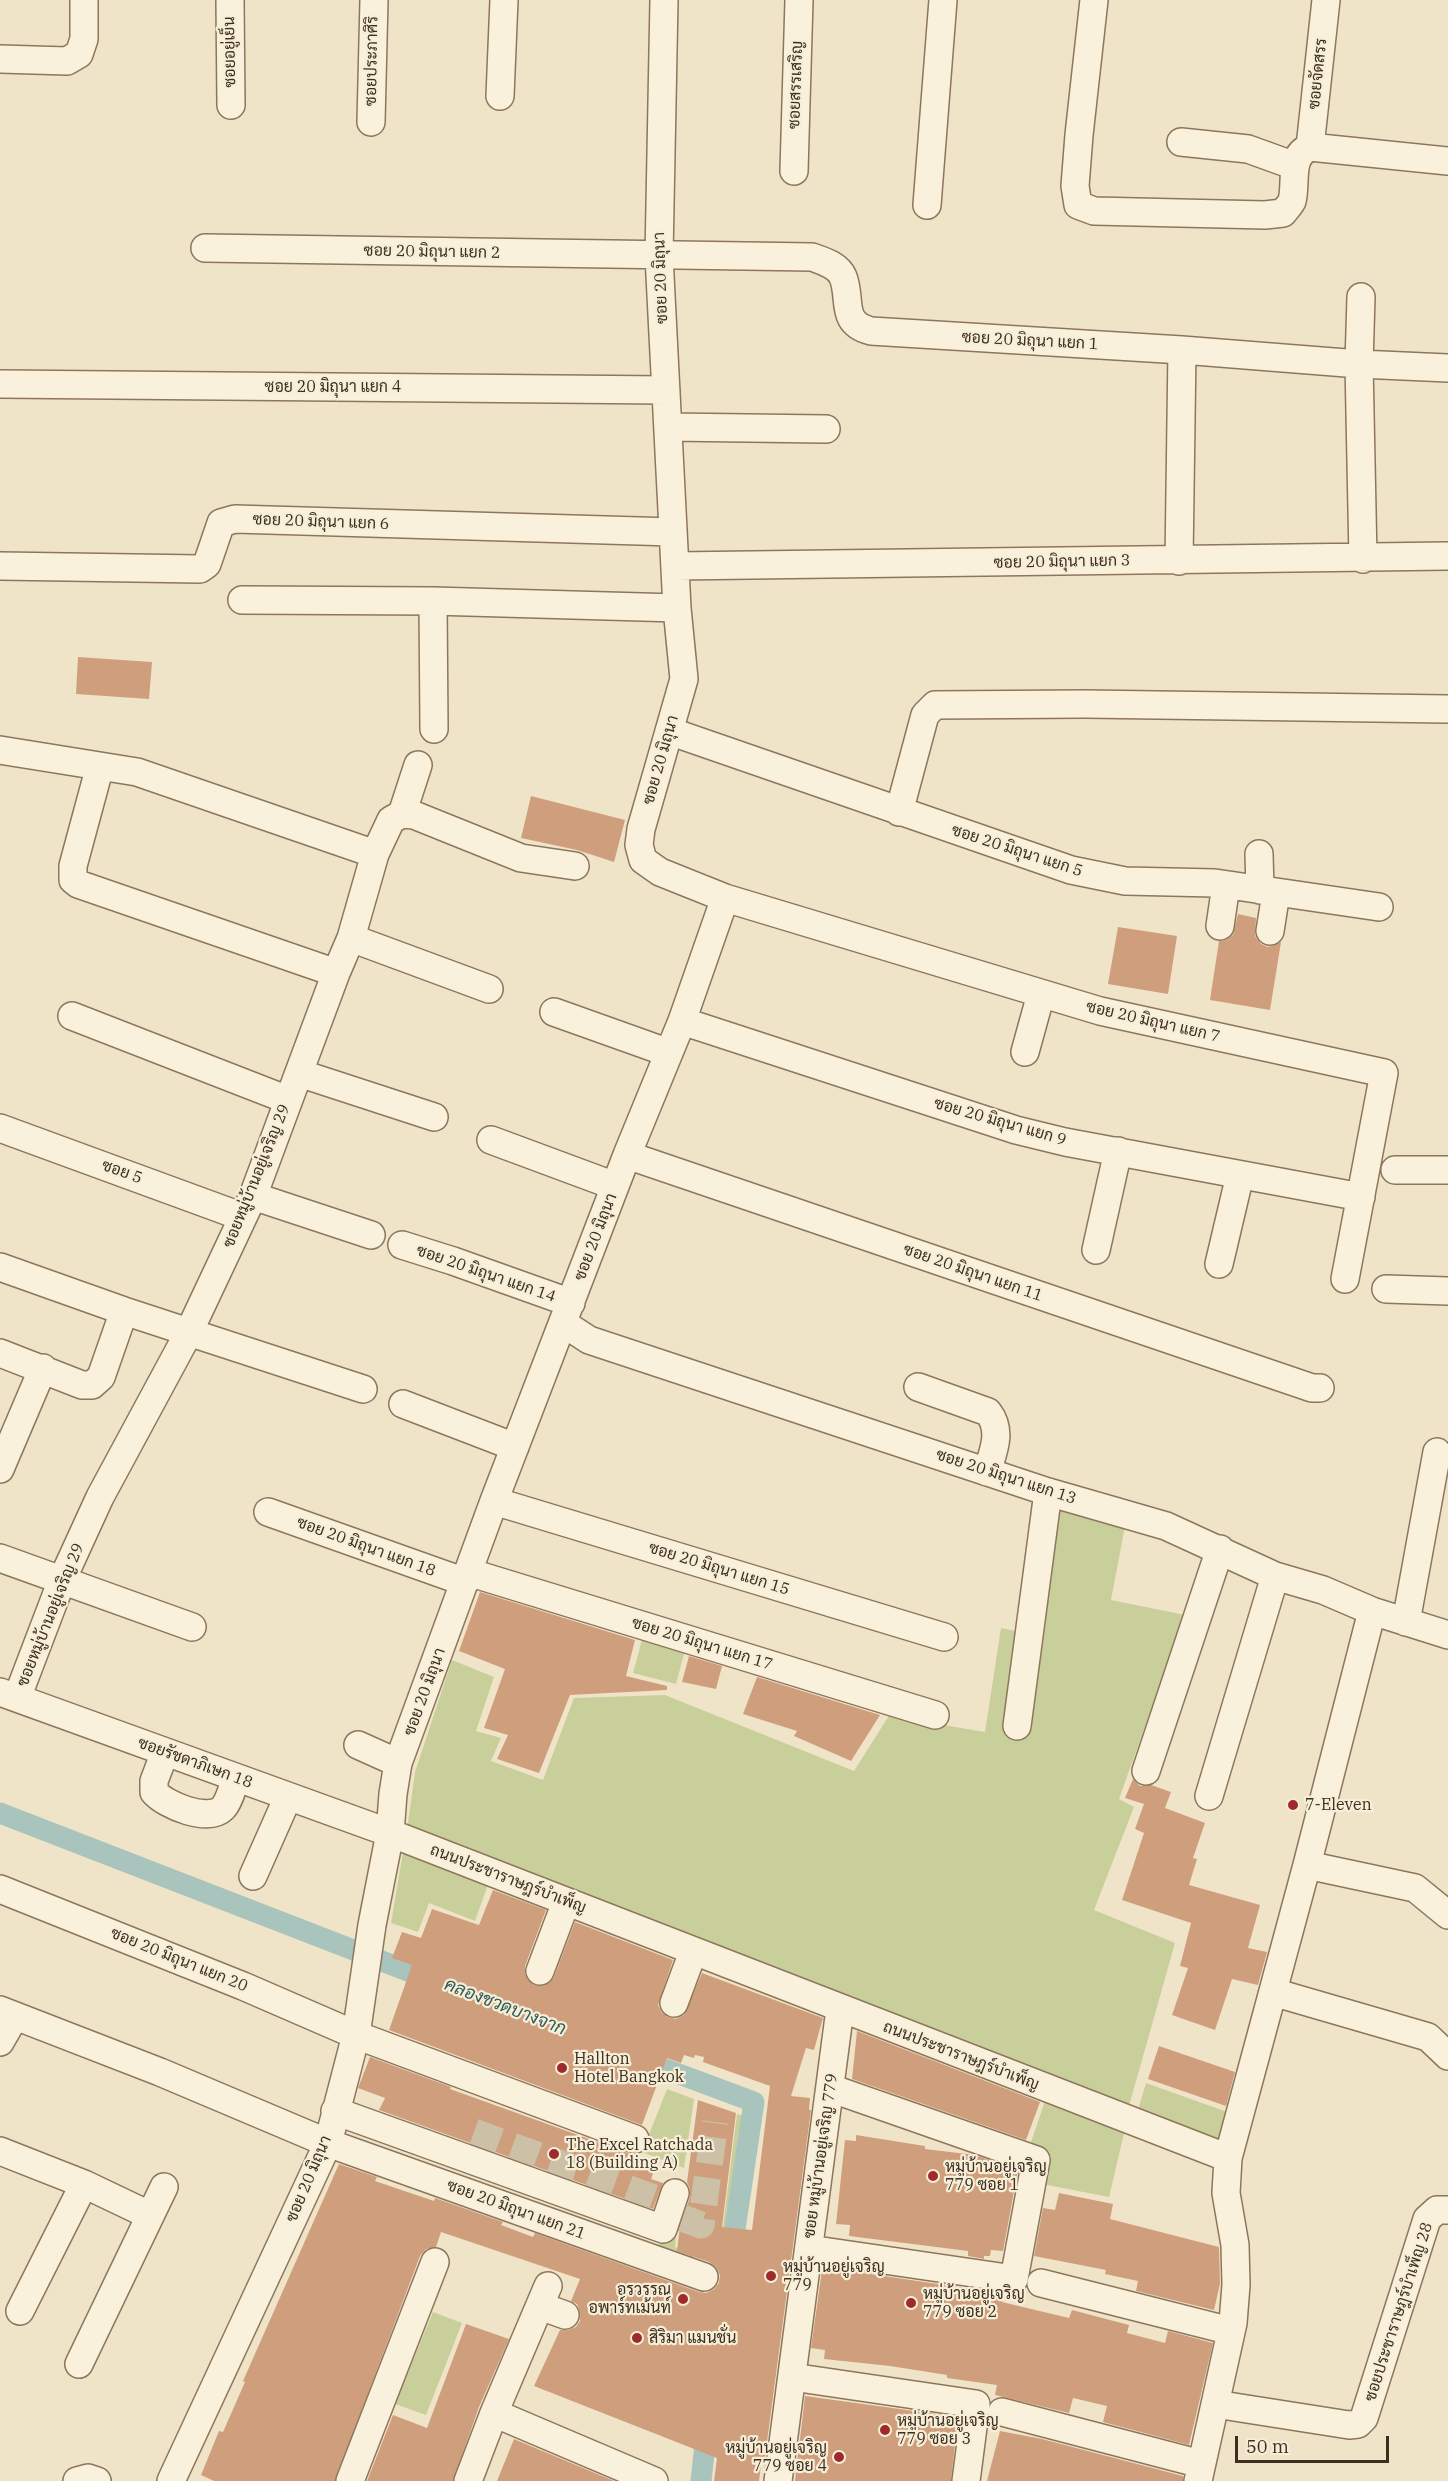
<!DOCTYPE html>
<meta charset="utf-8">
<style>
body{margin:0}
#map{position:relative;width:1448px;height:2481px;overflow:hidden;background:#f0e4c8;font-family:"IBM Plex Serif",serif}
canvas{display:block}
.scale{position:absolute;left:1235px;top:2436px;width:154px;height:27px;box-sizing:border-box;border:3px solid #3d2e20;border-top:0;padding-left:8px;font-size:18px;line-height:21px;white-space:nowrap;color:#3d2e20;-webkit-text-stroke:4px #f7eed8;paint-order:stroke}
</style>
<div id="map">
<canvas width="1448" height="2481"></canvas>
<div class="scale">50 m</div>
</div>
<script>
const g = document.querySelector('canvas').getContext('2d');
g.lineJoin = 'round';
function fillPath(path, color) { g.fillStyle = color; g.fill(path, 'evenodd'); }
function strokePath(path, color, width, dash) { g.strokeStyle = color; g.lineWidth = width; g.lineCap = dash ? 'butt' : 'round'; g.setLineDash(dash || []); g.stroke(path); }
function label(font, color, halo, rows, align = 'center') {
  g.font = font + ' "IBM Plex Serif",Sarabun,serif'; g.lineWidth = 4.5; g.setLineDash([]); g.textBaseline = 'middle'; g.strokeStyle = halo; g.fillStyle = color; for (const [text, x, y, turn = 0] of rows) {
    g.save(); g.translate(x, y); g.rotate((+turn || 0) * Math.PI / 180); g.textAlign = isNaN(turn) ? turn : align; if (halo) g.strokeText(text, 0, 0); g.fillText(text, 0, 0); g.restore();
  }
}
fillPath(new Path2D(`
 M 1059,1508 L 1125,1526 L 1111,1600 L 1185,1615 L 1119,1799 L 1134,1807 L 1094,1910 L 1175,1943 L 1129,2106 L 407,1830 L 415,1772 L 452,1660 L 494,1677 L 476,1731 L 501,1738 L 491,1761 L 543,1780 L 574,1698 L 665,1695 L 854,1771 L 890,1714 L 926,1722 L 985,1732 L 1001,1628 L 1034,1635 Z
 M 643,1636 L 686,1647 L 676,1684 L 633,1673 Z
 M 404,1846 L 490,1879 L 475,1921 L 429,1903 L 418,1932 L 391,1923 Z
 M 1146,2083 L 1230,2113 L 1222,2143 L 1138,2110 Z
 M 667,2089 L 694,2099 L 684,2168 L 642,2152 Z
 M 1046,2098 L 1125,2129 L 1109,2197 L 1042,2184 L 1051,2156 L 1029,2148 Z
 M 737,2114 L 744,2116 L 722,2275 L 656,2253 L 663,2233 L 676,2238 L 675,2247 L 694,2253 L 693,2260 L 718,2267 Z
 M 433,2312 L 462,2323 L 426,2415 L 395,2404 Z`), '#c9cf9b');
strokePath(new Path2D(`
 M 0,1813 L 436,1982
 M 636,2058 L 754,2102 L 731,2256
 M 701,2481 L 707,2426`), '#a9c4bc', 21);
fillPath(new Path2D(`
 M 78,657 L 152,662 L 149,699 L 76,694 Z
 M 531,796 L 625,820 L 614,862 L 577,850 L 521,838 Z
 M 1238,914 L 1256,918 L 1255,936 L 1261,944 L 1268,947 L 1281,942 L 1270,1010 L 1210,1000 L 1219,941 L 1226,940 L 1233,935 Z
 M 1118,927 L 1177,936 L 1168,994 L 1108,984 Z
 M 480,1592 L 635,1640 L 626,1676 L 667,1686 L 667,1690 L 570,1695 L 539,1773 L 497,1759 L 508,1735 L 484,1728 L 505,1669 L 459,1651 Z
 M 689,1656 L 722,1666 L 716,1689 L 682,1682 Z
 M 757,1677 L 880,1715 L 851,1761 L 794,1736 L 797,1731 L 743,1714 Z
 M 1133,1779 L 1140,1786 L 1151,1785 L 1171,1792 L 1165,1808 L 1205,1823 L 1193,1858 L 1197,1859 L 1189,1885 L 1260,1905 L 1248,1948 L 1267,1952 L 1258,1985 L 1232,1979 L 1215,2030 L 1172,2015 L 1188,1968 L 1180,1966 L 1191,1923 L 1122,1900 L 1144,1833 L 1135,1829 L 1144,1804 L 1125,1798 Z
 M 493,1890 L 546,1910 L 525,1966 L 525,1974 L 528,1980 L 534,1985 L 543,1986 L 549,1983 L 554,1977 L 575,1922 L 673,1960 L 658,2005 L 662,2013 L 668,2017 L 676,2019 L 684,2015 L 702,1973 L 823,2018 L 814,2050 L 806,2048 L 791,2096 L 810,2098 L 809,2110 L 811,2110 L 765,2457 L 762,2457 L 759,2481 L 714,2481 L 717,2458 L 534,2386 L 560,2330 L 568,2330 L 576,2327 L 580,2321 L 580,2312 L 577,2304 L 571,2301 L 580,2279 L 441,2232 L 436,2247 L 426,2249 L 420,2256 L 335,2481 L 214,2481 L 201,2475 L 219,2431 L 223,2432 L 245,2382 L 243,2381 L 339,2164 L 377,2177 L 375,2181 L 434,2201 L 435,2198 L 503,2222 L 501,2225 L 533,2237 L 535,2233 L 699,2292 L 706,2293 L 714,2289 L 719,2283 L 720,2275 L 716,2267 L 709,2262 L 677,2251 L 680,2226 L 690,2197 L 690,2189 L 687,2182 L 698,2100 L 736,2113 L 722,2227 L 752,2230 L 770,2086 L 703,2062 L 704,2057 L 695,2055 L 694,2058 L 684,2055 L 681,2063 L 667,2058 L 642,2125 L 389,2030 L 412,1965 L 392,1958 L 402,1932 L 421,1938 L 432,1909 L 479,1925 Z
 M 857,2031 L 1040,2102 L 1026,2140 L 852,2079 Z
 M 1159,2046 L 1235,2072 L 1226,2106 L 1148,2079 Z
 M 370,2057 L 451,2087 L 450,2089 L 631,2154 L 631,2156 L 656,2165 L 651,2179 L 663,2183 L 653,2209 L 379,2110 L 385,2098 L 358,2088 Z
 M 856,2135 L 925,2146 L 925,2149 L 975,2155 L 1018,2170 L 1003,2251 L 991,2250 L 990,2256 L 984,2256 L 984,2259 L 968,2256 L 968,2251 L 849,2236 L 850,2225 L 836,2224 L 845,2140 L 856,2141 Z
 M 1059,2193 L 1113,2204 L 1110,2219 L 1219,2247 L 1220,2284 L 1214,2310 L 1136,2291 L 1138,2281 L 1105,2274 L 1106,2270 L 1034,2256 L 1043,2208 L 1055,2210 Z
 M 836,2269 L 979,2290 L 979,2293 L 1003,2296 L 1002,2302 L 1069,2318 L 1072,2310 L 1129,2325 L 1127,2333 L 1165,2343 L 1168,2331 L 1213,2343 L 1189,2445 L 1103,2422 L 1107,2406 L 1073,2398 L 1069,2413 L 995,2395 L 997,2385 L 947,2378 L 947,2375 L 890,2366 L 824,2359 L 825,2350 L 811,2348 L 822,2270 L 836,2272 Z
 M 466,2324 L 509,2339 L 479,2407 L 453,2481 L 367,2481 L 393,2415 L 427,2428 Z
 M 805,2396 L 958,2417 L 951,2481 L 795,2481 Z
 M 1000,2431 L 1042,2439 L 1183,2476 L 1183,2481 L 987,2481 Z
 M 514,2439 L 614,2481 L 497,2481 Z`), '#cf9f7d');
strokePath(new Path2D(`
 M 474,2132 L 662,2201
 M 682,2218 L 701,2225 L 715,2122`), '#ccc0a6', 27, [27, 14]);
const minor = new Path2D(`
 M 230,0 L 231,105
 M 1094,0 L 1079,135 L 1075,186 L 1078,205 L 1094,211 L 1265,215 L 1283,213 C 1286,209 1290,205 1292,201 C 1297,182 1288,156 1310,147
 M 1326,0 L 1310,147 L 1448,161
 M 0,59 L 67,61 L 79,54 L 84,39 L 84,0
 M 500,96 L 504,0
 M 371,122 L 374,0
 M 1181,142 L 1248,149 L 1295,166
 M 794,171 L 799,0
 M 927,205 L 943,0
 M 205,248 L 812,257 C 823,261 838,265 843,277 C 852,299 839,323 871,331 L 1182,350 L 1359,364 L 1448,368
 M 1361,297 L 1359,364 L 1363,559
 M 0,384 L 666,390
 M 668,427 L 826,429
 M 1179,561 L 1182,350
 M 0,566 L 200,569 L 207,564 L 221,523 L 235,519 L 673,532
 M 675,566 L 1448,556
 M 242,600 L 433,601 L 677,608
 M 433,601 L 434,729
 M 669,731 L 1071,870 L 1125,881 L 1215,883 L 1379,907
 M 0,750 L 137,772 L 375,854
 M 100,766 L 73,866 L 73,880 L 78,884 L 336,973
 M 899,812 L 925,715 L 935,705 L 1085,704 L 1448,709
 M 402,814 L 418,765
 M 1259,854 L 1260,890
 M 725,898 L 1100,1011 L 1384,1073 L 1345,1279
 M 1220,926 L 1226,885
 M 1270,931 L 1276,893
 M 351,938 L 489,989
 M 554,1012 L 669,1053
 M 72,1016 L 288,1100
 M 682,1021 L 1016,1130 L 1065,1142 L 1361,1197
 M 1025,1052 L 1041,994
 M 299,1073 L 434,1117
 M 0,1128 L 243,1217
 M 491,1140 L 615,1186
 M 627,1155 L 1312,1388 L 1320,1388
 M 1395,1170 L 1448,1170
 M 253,1196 L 371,1235
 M 402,1245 L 453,1261 L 571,1303
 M 1096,1250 L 1118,1151
 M 1219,1264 L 1240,1175
 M 0,1267 L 124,1311 L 363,1389
 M 1386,1289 L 1448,1291
 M 563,1323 L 589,1340 L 1048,1492 L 1166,1526 L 1275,1576 L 1323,1590 L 1372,1611 L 1448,1635
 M 0,1353 L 82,1385 L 92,1385 L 101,1377 L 124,1311
 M 918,1387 L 988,1412 C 1003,1431 993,1452 987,1472
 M 403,1404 L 515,1447
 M 0,1469 L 43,1368
 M 494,1501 L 944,1637
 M 268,1512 L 465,1582
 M 0,1558 L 192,1627
 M 468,1572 L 935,1715
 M 1406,1622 L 1437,1452
 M 0,1692 L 390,1833 L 1228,2158 L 1226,2193 L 1235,2245 L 1236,2285 L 1233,2323 L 1198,2481
 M 17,1698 L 62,1580 L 100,1497 L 189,1332 L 253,1196 L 336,973 L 351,938 L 375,854 L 391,820 L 402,814 L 414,815 L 521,858 L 575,866
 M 1017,1726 L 1048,1492
 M 358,1745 L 398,1763
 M 165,1752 L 154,1781 L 154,1792 C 165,1805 208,1823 223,1808 C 229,1802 233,1786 236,1778
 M 1146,1771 L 1220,1549
 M 1209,1796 L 1275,1576
 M 1307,1865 L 1415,1888 L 1448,1915
 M 253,1876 L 288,1797
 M 0,1889 L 243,1986 L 356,2035 L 635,2139
 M 540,1971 L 566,1902
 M 1273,1992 L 1428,2037 L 1448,2056
 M 674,2003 L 693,1952
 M 0,2010 L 160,2072 L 328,2143 L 704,2277
 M 0,2042 L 15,2016
 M 335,2111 L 663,2229 L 675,2193
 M 0,2151 L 84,2184 L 149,2215
 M 1228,2158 L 1307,1865 L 1372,1611
 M 809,2249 L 1014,2279 L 1036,2160 L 830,2088
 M 1041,2283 L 1231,2331
 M 540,2306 L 565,2315
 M 20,2311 L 84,2184
 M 79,2364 L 164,2187
 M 792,2377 L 976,2404 L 966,2481
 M 1215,2404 L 1349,2425 L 1358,2424 L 1364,2418 L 1427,2219 L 1437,2210 L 1448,2210
 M 1002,2412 L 1201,2464
 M 494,2413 L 654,2481
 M 77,2481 L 88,2478 L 97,2481
 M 171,2481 L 328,2143 L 356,2035 L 372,1925 L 390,1833 L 393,1794 L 398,1763 L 494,1501 L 627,1155 L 682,1021 L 725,898 L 660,872 L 643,860 L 639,845 L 641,829 L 684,679 L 677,608 L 659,256 L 664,0
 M 350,2481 L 435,2262
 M 468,2481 L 494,2413 L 548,2286
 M 778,2481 L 840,2009`);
strokePath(minor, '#8d765c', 30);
strokePath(minor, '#faf1dc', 27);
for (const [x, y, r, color] of [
 [1293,1805,6,"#9e2a2b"],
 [562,2068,6,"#9e2a2b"],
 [554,2154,6,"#9e2a2b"],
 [933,2176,6,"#9e2a2b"],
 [771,2276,6,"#9e2a2b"],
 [683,2299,6,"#9e2a2b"],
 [911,2303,6,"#9e2a2b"],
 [637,2338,6,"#9e2a2b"],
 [885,2430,6,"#9e2a2b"],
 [839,2457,6,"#9e2a2b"]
]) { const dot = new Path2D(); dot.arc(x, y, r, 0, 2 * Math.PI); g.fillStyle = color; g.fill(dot); strokePath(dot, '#f7eed8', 2); }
label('16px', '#3d2e20', '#f7eed8', [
 ["ซอยอยู่เย็น",230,52,-91],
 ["ซอยประภาศิริ",372,61,-89],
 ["ซอยจัดสรร",1318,74,-84],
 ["ซอยสรรเสริญ",796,85,-88],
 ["ซอย 20 มิถุนา แยก 2",432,252,1],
 ["ซอย 20 มิถุนา",661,278,-92],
 ["ซอย 20 มิถุนา แยก 1",1030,341,3],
 ["ซอย 20 มิถุนา แยก 4",333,387],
 ["ซอย 20 มิถุนา แยก 6",321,522,2],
 ["ซอย 20 มิถุนา แยก 3",1062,562,-1],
 ["ซอย 20 มิถุนา",661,760,-74],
 ["ซอย 20 มิถุนา แยก 5",1017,851,18],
 ["ซอย 20 มิถุนา แยก 7",1153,1022,13],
 ["ซอย 20 มิถุนา แยก 9",1000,1122,16],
 ["ซอย 5",122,1172,20],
 ["ซอยหมู่บ้านอยู่เจริญ 29",257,1176,-68],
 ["ซอย 20 มิถุนา",596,1237,-69],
 ["ซอย 20 มิถุนา แยก 11",973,1273,19],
 ["ซอย 20 มิถุนา แยก 14",486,1274,19],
 ["ซอย 20 มิถุนา แยก 13",1006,1477,18],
 ["ซอย 20 มิถุนา แยก 18",366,1547,20],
 ["ซอย 20 มิถุนา แยก 15",719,1569,17],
 ["ซอยหมู่บ้านอยู่เจริญ 29",51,1615,-68],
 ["ซอย 20 มิถุนา แยก 17",702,1644,17],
 ["ซอย 20 มิถุนา",425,1692,-70],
 ["ซอยรัชดาภิเษก 18",195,1763,20],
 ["ถนนประชาราษฎร์บำเพ็ญ",508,1879,21],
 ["ซอย 20 มิถุนา แยก 20",179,1960,22],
 ["ถนนประชาราษฎร์บำเพ็ญ",961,2056,21],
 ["ซอย หมู่บ้านอยู่เจริญ 779",821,2156,-82],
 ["ซอย 20 มิถุนา",309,2179,-67],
 ["ซอย 20 มิถุนา แยก 21",516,2210,20],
 ["ซอยประชาราษฎร์บำเพ็ญ 28",1399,2312,-72]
]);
label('16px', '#3d2e20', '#f7eed8', [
 ["7-Eleven",1305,1805],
 ["Hallton",574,2059],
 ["Hotel Bangkok",574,2077],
 ["The Excel Ratchada",566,2145],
 ["18 (Building A)",566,2163],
 ["หมู่บ้านอยู่เจริญ",945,2167],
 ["779 ซอย 1",945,2185],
 ["หมู่บ้านอยู่เจริญ",783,2267],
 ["779",783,2285],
 ["อรวรรณ",671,2290,"right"],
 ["อพาร์ทเม้นท์",671,2308,"right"],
 ["หมู่บ้านอยู่เจริญ",923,2294],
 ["779 ซอย 2",923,2312],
 ["สิริมา แมนชั่น",649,2338],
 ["หมู่บ้านอยู่เจริญ",897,2421],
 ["779 ซอย 3",897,2439],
 ["หมู่บ้านอยู่เจริญ",827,2448,"right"],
 ["779 ซอย 4",827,2466,"right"]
], 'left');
label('italic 18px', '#2f5d5a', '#f7eed8', [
 ["คลองชวดบางจาก",505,2007,21]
]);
</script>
